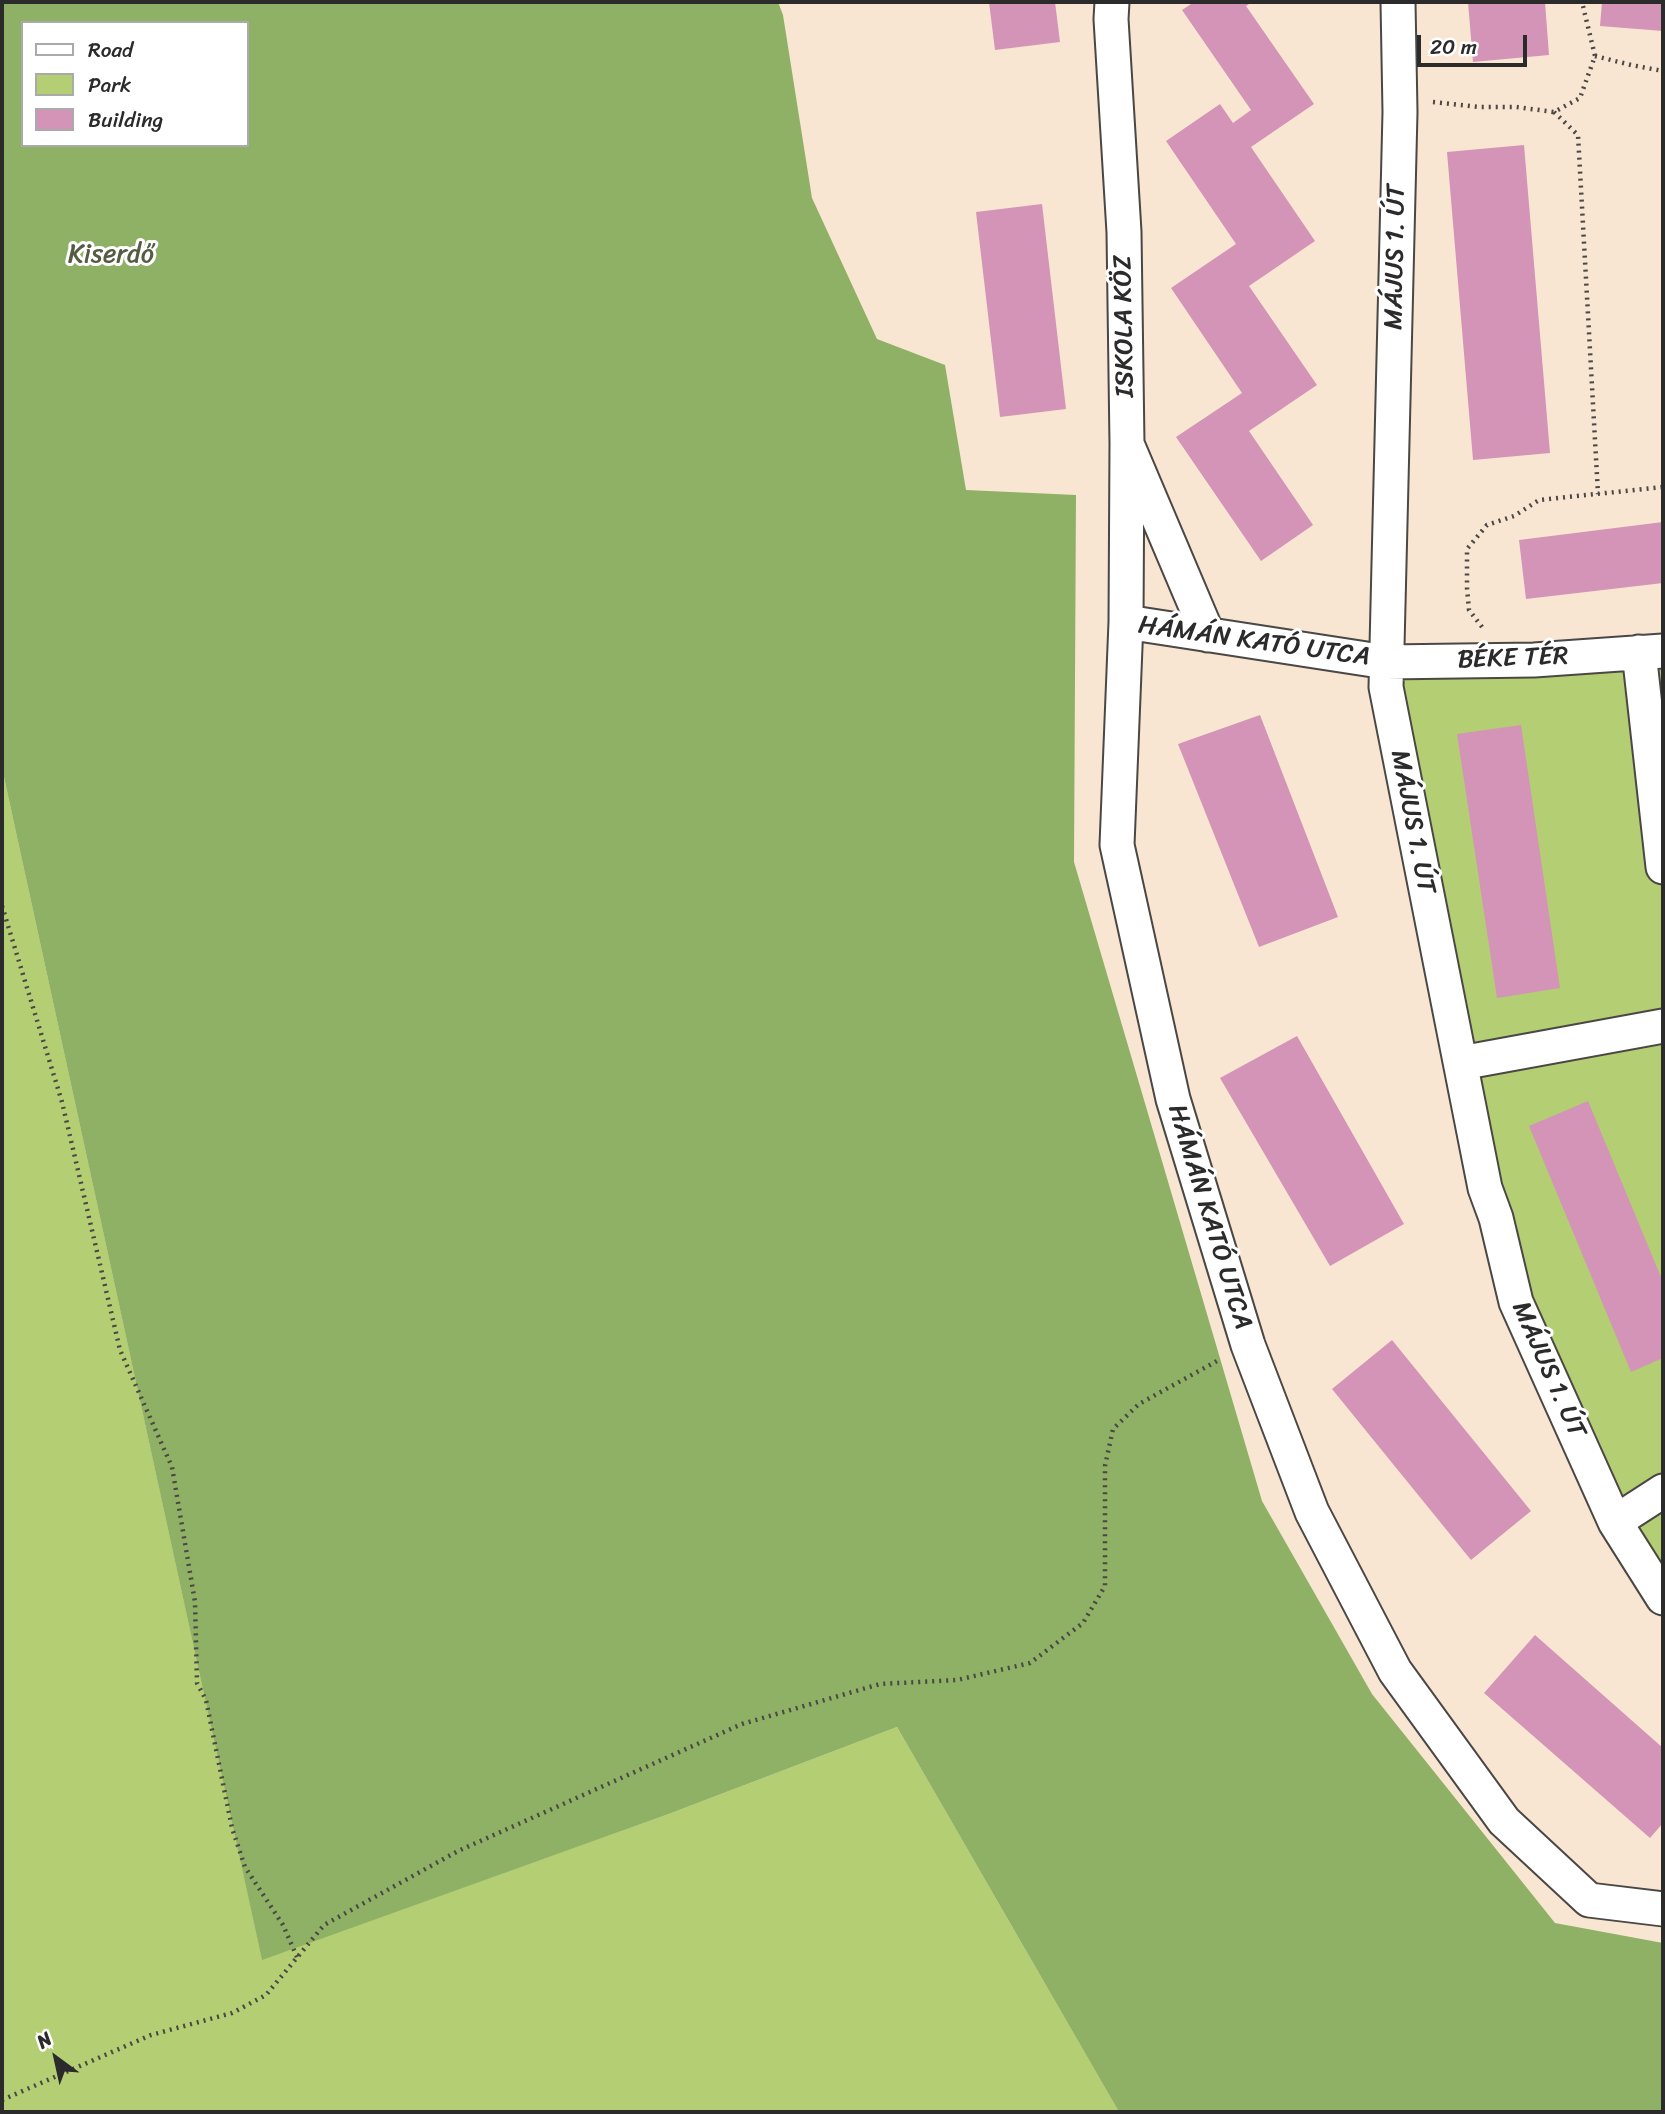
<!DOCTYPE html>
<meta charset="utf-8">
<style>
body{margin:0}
#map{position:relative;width:1665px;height:2114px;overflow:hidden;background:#f8e6d2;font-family:Sriracha,sans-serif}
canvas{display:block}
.frame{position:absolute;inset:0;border:4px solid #2b2b2b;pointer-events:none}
.legend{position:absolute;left:21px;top:21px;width:228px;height:126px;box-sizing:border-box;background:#fff;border:2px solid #aaa;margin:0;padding:9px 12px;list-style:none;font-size:21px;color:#2b2b2b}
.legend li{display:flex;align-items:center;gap:14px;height:35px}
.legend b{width:35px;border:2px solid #aaa}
.north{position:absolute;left:21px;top:2023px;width:70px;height:70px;-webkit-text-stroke:5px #fff;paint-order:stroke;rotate:327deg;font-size:19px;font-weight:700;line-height:28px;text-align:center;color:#2b2b2b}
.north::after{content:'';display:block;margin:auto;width:24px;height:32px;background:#2b2b2b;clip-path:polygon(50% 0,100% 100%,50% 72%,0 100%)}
.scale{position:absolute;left:1417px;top:35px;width:110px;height:32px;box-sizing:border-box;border:4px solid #2b2b2b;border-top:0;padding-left:9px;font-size:21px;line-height:24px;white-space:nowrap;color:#2b2b2b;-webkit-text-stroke:5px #fff;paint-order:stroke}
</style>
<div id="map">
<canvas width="1665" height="2114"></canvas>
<div class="frame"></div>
<ul class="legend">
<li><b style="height:9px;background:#fff"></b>Road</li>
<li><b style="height:19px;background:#b4ce73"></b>Park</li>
<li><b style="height:19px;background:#d394b7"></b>Building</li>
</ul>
<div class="north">N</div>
<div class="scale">20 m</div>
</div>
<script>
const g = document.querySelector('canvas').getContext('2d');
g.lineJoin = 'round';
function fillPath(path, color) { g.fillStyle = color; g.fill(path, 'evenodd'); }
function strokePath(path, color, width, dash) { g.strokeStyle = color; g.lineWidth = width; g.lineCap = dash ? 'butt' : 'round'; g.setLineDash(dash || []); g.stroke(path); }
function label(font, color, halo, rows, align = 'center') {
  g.font = font + ' Sriracha,sans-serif'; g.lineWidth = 6; g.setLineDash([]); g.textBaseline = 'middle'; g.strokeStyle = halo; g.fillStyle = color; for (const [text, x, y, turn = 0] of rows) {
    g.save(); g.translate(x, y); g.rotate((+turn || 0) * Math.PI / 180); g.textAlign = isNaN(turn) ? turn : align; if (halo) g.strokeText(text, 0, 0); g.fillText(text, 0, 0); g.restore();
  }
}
fillPath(new Path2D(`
 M 1663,651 L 1663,1581 L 1605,1499 L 1502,1247 L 1386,662 Z
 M 2,768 L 262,1959 L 666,1815 L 897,1727 L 1119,2112 L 2,2112 Z`), '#b4ce73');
fillPath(new Path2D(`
 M 2,2 L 778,2 L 783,15 L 812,198 L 877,339 L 945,365 L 966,490 L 1076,495 L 1074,862 L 1262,1501 L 1372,1694 L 1555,1923 L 1663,1943 L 1663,2112 L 1119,2112 L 897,1727 L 666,1815 L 262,1960 L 2,768 ZM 23,23 L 247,23 L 247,145 L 23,145 Z`), '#8fb165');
fillPath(new Path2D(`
 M 989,2 L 1055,2 L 1060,42 L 995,50 Z
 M 1194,2 L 1252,2 L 1246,6 L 1314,104 L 1251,147 L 1315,241 L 1249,286 L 1317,385 L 1249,431 L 1313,525 L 1261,561 L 1176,437 L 1242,393 L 1171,288 L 1236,244 L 1166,141 L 1220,104 L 1233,123 L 1251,110 L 1182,10 Z
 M 1468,2 L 1545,2 L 1549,55 L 1473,62 Z
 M 1602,2 L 1663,2 L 1663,31 L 1600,26 Z
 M 1524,145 L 1550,453 L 1473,460 L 1447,152 Z
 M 1042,204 L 1066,409 L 1000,417 L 976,212 Z
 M 1663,522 L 1663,583 L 1526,599 L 1519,540 Z
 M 1260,715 L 1338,917 L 1259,947 L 1178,744 Z
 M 1521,725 L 1560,988 L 1497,998 L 1457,734 Z
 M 1297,1036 L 1404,1224 L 1330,1266 L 1220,1078 Z
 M 1588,1101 L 1663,1282 L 1663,1358 L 1631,1372 L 1529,1126 Z
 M 1392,1340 L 1531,1511 L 1471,1560 L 1332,1389 Z
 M 1535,1635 L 1663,1748 L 1663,1823 L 1650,1838 L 1484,1693 Z`), '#d394b7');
const minor = new Path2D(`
 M 1112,2 L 1111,19 L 1124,232 L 1127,444 L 1208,635
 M 1398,2 L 1400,112 L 1386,687 L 1485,1188 L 1496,1218 L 1516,1302 L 1615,1522 L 1663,1598
 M 1127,444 L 1126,622 L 1117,845 L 1173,1099 L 1248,1345 L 1312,1512 L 1395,1671 L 1504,1821 L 1589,1900 L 1663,1909
 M 1126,622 L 1386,662 L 1534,660 L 1663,651
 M 1639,652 L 1663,867
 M 1461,1063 L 1663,1026
 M 1615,1522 L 1663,1491`);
strokePath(minor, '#4a4744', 37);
strokePath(new Path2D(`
 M 1595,56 L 1631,65 L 1663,71
 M 1433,102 L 1480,107 L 1516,107 L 1554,112 L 1580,98 L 1595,56 L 1582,2
 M 1554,112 L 1578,135 L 1598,494
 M 1482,627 L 1469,610 L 1467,588 L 1467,549 L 1487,525 L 1514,516 L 1539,500 L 1663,487
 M 2,906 L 62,1102 L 120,1350 L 172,1467 L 195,1602 L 197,1683 L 206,1700 L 232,1828 L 245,1867 L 283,1925 L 297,1957
 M 2,2100 L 151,2035 L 232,2013 L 266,1995 L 324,1925 L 458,1851 L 742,1724 L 880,1684 L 957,1680 L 1030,1663 L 1083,1623 L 1105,1586 L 1105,1466 L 1113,1429 L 1139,1404 L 1217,1361`), '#4a4744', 4.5, [2, 5]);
strokePath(minor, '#fff', 33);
label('26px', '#545c41', '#fff', [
 ["Kiserdő",111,255]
]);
label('26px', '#2b2b2b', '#fff', [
 ["MÁJUS 1. ÚT",1396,257,-89],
 ["ISKOLA KÖZ",1125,326,-91],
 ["HÁMÁN KATÓ UTCA",1254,642,8],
 ["BÉKE TÉR",1513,659,-2],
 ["MÁJUS 1. ÚT",1412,822,79],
 ["HÁMÁN KATÓ UTCA",1209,1217,73],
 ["MÁJUS 1. ÚT",1548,1370,66]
]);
</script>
